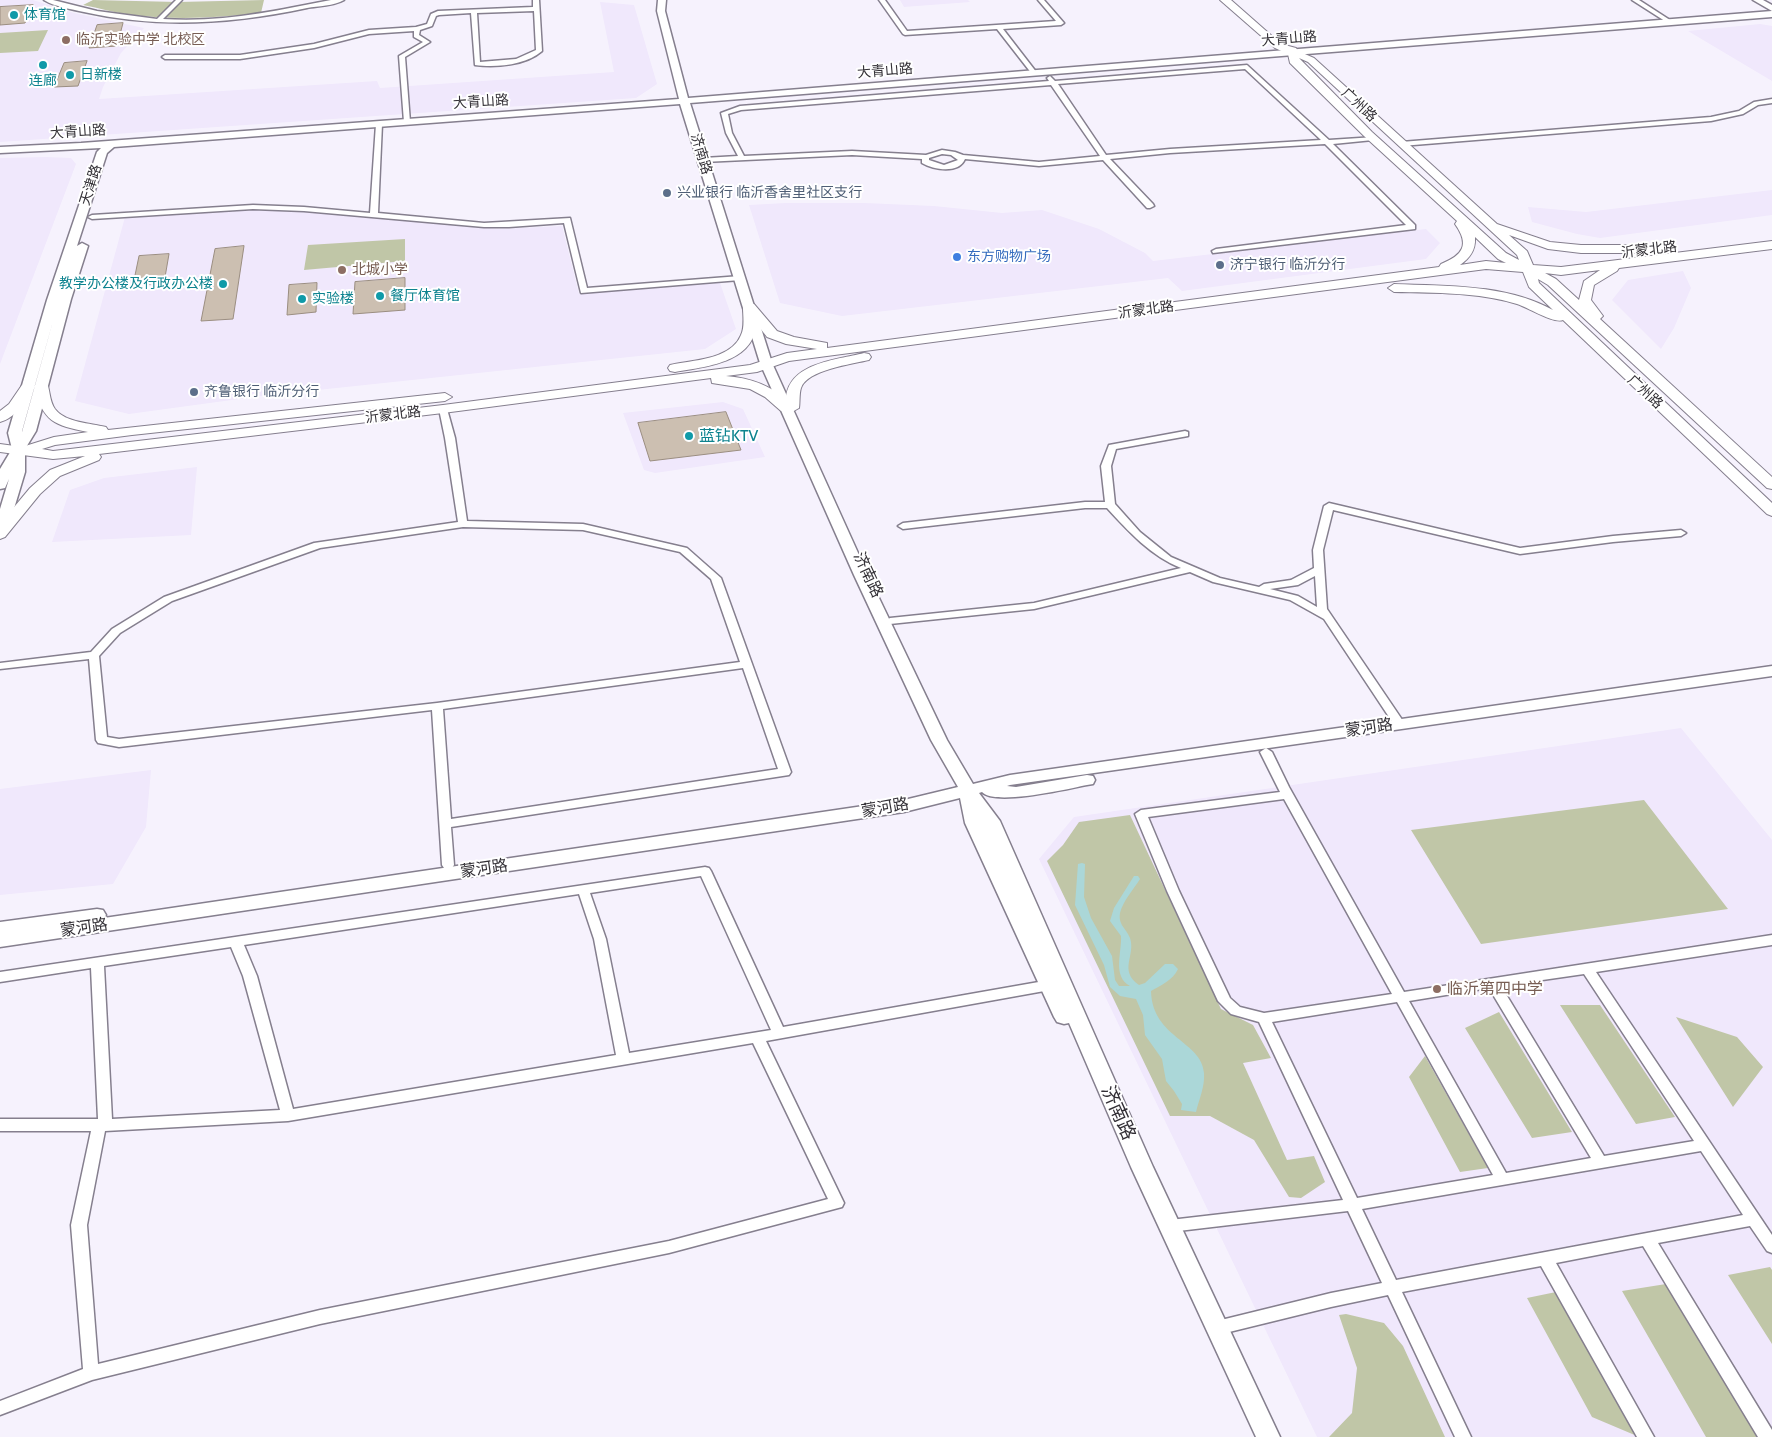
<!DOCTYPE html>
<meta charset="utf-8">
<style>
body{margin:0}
canvas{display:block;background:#f6f2fd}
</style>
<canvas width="1772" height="1437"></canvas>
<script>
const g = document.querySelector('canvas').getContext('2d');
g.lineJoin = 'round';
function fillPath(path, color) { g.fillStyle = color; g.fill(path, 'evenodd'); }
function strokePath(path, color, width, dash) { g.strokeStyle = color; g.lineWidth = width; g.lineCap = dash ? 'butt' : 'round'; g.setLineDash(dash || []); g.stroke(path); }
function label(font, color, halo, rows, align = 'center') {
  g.font = font + ' Cabin,"Noto Sans SC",sans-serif'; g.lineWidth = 4; g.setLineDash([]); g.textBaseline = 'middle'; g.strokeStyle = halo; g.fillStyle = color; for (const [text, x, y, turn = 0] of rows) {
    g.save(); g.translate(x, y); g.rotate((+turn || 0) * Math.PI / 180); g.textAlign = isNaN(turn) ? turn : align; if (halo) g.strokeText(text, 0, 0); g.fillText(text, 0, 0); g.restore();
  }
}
fillPath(new Path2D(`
 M 0,0 L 33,0 L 74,13 L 144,28 L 121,53 L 103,87 L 99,99 L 377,81 L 380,88 L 614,72 L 600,2 L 634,5 L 657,84 L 636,98 L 0,142 Z
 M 900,0 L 968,0 L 970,2 L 904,7 Z
 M 1760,24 L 1772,26 L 1772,81 L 1688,31 Z
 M 46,157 L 71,158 L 76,164 L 0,364 L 0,158 Z
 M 1772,190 L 1772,215 L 1600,238 L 1577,234 L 1532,222 L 1528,207 L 1586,212 Z
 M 786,203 L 864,203 L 934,206 L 1002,213 L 1042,210 L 1099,229 L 1145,253 L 1153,261 L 1426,229 L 1440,243 L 1426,259 L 1182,291 L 1168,278 L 842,316 L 780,303 L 749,205 Z
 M 213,210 L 288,210 L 499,229 L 562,226 L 579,294 L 720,283 L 736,329 L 705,349 L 261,396 L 129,414 L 75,401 L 125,217 Z
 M 1683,271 L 1691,288 L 1674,328 L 1661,349 L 1612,300 L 1628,280 Z
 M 723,402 L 743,409 L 765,457 L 655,473 L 644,470 L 623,413 Z
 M 197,467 L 191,535 L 52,542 L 70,490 L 104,478 Z
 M 1681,728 L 1772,840 L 1772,1437 L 1317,1437 L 1039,859 L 1074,817 Z
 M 151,770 L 146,827 L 113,884 L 0,895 L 0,789 Z`), '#f0e8fc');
fillPath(new Path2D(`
 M 93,0 L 178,2 L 264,0 L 261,13 C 218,18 175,20 132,15 C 116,13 99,8 83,5 Z
 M 48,30 L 38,51 L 0,53 L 0,33 Z
 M 405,239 L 405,261 L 304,270 L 308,245 Z
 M 1644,800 L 1728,909 L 1481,944 L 1411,830 Z
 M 1130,815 L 1221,1009 L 1253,1025 L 1271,1058 L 1243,1063 L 1287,1160 L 1314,1156 L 1325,1182 L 1301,1198 L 1289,1197 L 1254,1140 L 1210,1116 L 1170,1116 L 1047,861 L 1063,845 L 1079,822 Z
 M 1560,1005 L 1600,1005 L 1675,1117 L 1636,1124 Z
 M 1499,1012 L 1572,1132 L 1532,1138 L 1465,1028 Z
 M 1676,1017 L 1737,1037 L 1763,1067 L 1733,1107 Z
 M 1425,1056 L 1488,1168 L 1460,1172 L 1409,1077 Z
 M 1770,1267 L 1772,1270 L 1772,1344 L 1728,1275 Z
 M 1666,1284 L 1758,1437 L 1706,1437 L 1622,1291 Z
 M 1556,1292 L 1637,1436 L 1592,1417 L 1527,1298 Z
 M 1346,1314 L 1384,1323 L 1403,1346 L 1445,1437 L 1329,1437 L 1352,1413 L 1357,1368 L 1339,1315 Z`), '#c0c6a7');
fillPath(new Path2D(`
 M 1082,863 L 1085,864 L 1084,897 L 1091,918 L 1112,956 L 1115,980 L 1119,986 L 1130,986 C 1112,976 1122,953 1121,936 L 1110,921 L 1114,908 L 1134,876 L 1138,876 L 1140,879 C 1133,890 1123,901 1120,913 C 1118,925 1126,928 1130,938 C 1136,956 1118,970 1139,985 L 1145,983 L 1165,964 L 1173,964 L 1178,969 C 1173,980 1160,986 1151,991 C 1152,1038 1202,1041 1204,1073 C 1205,1087 1199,1099 1196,1112 L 1181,1110 L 1182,1104 L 1174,1091 L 1166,1081 L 1162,1059 L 1145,1035 L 1143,1015 L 1136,999 L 1120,996 L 1110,987 L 1104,965 L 1075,905 L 1078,864 Z`), '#abd7d8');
const building = new Path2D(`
 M 33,5 L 25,23 L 0,25 L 0,7 Z
 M 123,23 L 117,46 L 89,48 L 97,25 Z
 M 87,61 L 78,86 L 54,87 L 64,63 Z
 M 244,246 L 233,319 L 201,321 L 215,249 Z
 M 169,254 L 164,283 L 133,285 L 139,256 Z
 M 405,278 L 405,310 L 353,314 L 355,282 Z
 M 317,283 L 316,312 L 287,315 L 289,285 Z
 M 726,412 L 741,450 L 650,461 L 638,423 Z`);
fillPath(building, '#ccbfb1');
strokePath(building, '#9b8e81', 1);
const street = new Path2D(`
 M 44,0 L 53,0 L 97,11 L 157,19 L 176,0 L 182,0 L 163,19 C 221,23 275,11 331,0 L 344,0 C 334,6 318,6 307,8 C 233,24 159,29 84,12 C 71,9 55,7 44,0 Z
 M 533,0 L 539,0 L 542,51 C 526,65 496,68 475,65 L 471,13 L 439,15 L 436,16 L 432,26 L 420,30 L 419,35 L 430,42 L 405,57 L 410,122 L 407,124 L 404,122 L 399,56 L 423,42 L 414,37 L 414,31 L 369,34 L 314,48 L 240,59 L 165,59 L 162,57 L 165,55 L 240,55 L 314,44 L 369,30 L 416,27 L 427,24 L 431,14 L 438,11 L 533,7 ZM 534,11 L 536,50 L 516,59 L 480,62 L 477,13 Z
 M 879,0 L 885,0 L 907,31 L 1056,21 L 1038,0 L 1044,0 L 1064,23 L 1061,25 L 1003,29 L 1037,73 L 1034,75 L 1032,74 L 997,29 L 905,35 L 903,34 Z
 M 1632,0 L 1639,0 L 1673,22 L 1668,23 Z
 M 1247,65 L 1329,140 L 1375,137 L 1375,139 L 1373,140 L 1333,144 L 1415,225 L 1415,229 L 1213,253 L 1212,251 L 1216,249 L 1406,225 L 1325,144 L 1170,153 L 1110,159 L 1153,204 L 1154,206 L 1150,208 L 1147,208 L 1103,160 L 1039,166 L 965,159 C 959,174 934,170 922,163 L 922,159 L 852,155 L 703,162 L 699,160 L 703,158 L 738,156 L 726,133 L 721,113 L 740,106 L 1049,81 L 1047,78 L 1050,76 L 1055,81 ZM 1245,69 L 1321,140 L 1170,149 L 1106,155 L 1058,84 ZM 1051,85 L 1100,156 L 1039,162 L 963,155 L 955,152 L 942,150 L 926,155 L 852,151 L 744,156 L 732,133 L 728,114 L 741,110 ZM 942,154 L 951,155 L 958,160 L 944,165 L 929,160 L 929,158 Z
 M 1772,99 L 1772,103 L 1758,105 L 1743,114 L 1711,121 L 1401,146 L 1398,144 L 1401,142 L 1711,117 L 1739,111 L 1754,102 Z
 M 379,122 L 382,124 L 378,213 L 484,223 L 570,218 L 587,288 L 740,276 L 744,278 L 740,280 L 581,293 L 564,223 L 509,227 L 484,227 L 304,211 L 253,209 L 92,219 L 88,217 L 92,215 L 253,205 L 304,207 L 370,213 L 376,124 Z
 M 443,406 L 447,409 L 455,438 L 467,521 L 583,524 L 687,548 L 721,578 L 791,772 L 789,775 L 451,827 L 454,865 L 452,868 L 444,868 L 442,865 L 432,710 L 119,747 L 98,743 L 96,740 L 89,659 L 0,669 L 0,663 L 91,652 L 112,629 L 164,597 L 314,543 L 458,522 L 445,438 L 439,409 ZM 463,527 L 583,530 L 680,552 L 711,579 L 740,662 L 437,703 L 119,739 L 107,737 L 99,656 L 120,633 L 172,601 L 320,548 ZM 743,668 L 778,769 L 451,819 L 443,709 Z
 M 1185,431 L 1188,432 L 1188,436 L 1116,449 L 1111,466 L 1115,504 L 1140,532 L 1171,557 L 1220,578 L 1259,587 L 1264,584 L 1291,580 L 1314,568 L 1313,550 L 1324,506 L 1329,503 L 1520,548 L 1613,536 L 1681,530 L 1686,533 L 1681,536 L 1613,542 L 1520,554 L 1333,510 L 1323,550 L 1327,609 L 1405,724 L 1399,727 L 1395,726 L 1324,619 L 1290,600 L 1213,582 L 1190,572 L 1034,609 L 890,624 L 885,621 L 890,618 L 1034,603 L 1181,568 C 1151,556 1129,532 1107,508 L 1085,508 L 903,529 L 898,526 L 903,523 L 1085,502 L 1105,502 L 1101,466 L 1109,445 ZM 1315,576 L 1317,607 L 1298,596 L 1270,589 L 1298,585 Z
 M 1266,748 L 1272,752 L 1289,787 L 1404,992 L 1772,935 L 1772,945 L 1596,972 L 1772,1235 L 1772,1253 L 1767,1251 L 1750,1226 L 1658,1243 L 1772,1430 L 1772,1437 L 1758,1437 L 1643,1246 L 1556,1263 L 1654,1437 L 1637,1437 L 1541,1266 L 1402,1292 L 1471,1437 L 1455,1437 L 1388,1295 L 1331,1307 L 1217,1335 L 1211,1333 L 1209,1328 L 1211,1323 L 1217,1321 L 1331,1293 L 1382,1283 L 1348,1211 L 1170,1232 L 1165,1230 L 1162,1226 L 1165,1222 L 1170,1220 L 1343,1200 L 1259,1022 L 1231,1014 L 1218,1001 L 1167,891 L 1135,814 L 1141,810 L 1280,792 L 1260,752 ZM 1284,799 L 1392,994 L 1264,1013 L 1240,1007 L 1230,998 L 1179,891 L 1148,817 ZM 1584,974 L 1694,1141 L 1604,1156 L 1501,986 ZM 1489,988 L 1591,1158 L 1506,1173 L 1409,1001 ZM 1397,1002 L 1493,1175 L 1357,1198 L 1272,1022 ZM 1701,1151 L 1743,1215 L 1396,1280 L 1362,1209 Z
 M 705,867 L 709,868 L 711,871 L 783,1027 L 1050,980 L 1055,982 L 1057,985 L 1055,988 L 1050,990 L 766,1041 L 844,1203 L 842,1207 L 669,1253 L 320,1324 L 92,1380 L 0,1415 L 0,1401 L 83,1369 L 71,1225 L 91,1131 L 0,1131 L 0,1119 L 98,1119 L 91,968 L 0,982 L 0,972 ZM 701,876 L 771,1030 L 629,1053 L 606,939 L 590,893 ZM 579,894 L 594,939 L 616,1055 L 293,1109 L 257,976 L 244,945 ZM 231,947 L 243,976 L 280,1110 L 112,1119 L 104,966 ZM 753,1043 L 828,1199 L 669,1241 L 320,1310 L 98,1364 L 87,1225 L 105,1131 L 288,1121 Z`);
const secondary = new Path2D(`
 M 658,0 L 666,0 L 665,11 L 688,98 L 1772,11 L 1772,17 L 690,103 L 772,363 L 868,575 L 947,740 L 973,784 L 1010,775 L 1772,666 L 1772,676 L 1010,785 L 1007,786 L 1016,787 L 1087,775 L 1093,776 L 1095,780 L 1093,784 L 1087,785 C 1068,789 994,806 982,792 L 979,793 L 1000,821 L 1153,1167 L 1280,1437 L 1256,1437 L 1131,1167 L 1069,1023 L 1064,1024 L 1057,1022 L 1054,1017 L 965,823 L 960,798 L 904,812 L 0,947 L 0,922 L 97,909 L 103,910 L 106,915 L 104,918 L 904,800 L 958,787 L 931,740 L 854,575 L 760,363 L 680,104 L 114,147 L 107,153 L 77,246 L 82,243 L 88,246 L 71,299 L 36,431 L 25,449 L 25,472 L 7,532 L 5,535 L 0,536 L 0,509 L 9,479 L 5,488 L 0,489 L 0,469 L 12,449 L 8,433 L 47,300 L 97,152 L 101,148 L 0,153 L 0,147 L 81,143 L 679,99 L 657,11 ZM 55,314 L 22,431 L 22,432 Z
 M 1753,0 L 1763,0 L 1772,5 L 1772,11 Z`);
const primary = new Path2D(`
 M 1220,0 L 1231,0 L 1281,44 L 1296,48 L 1298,51 L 1314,58 L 1497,224 L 1550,242 L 1581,245 L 1655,245 L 1661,249 L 1655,253 L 1581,253 L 1548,249 L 1509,235 L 1527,251 L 1533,265 L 1561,267 L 1772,241 L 1772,249 L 1619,268 L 1617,271 L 1594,285 L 1591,300 L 1603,316 L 1600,319 L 1772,477 L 1772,489 L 1767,488 L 1548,285 L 1538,279 L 1539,283 L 1772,503 L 1772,516 L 1767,514 L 1563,320 C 1554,324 1529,308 1517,304 C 1478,292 1435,293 1394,292 L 1388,288 L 1394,284 C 1446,286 1506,284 1553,310 L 1529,287 L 1523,272 L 1486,269 L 789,361 L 757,372 L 726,376 C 749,378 769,384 786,400 C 787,363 836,360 864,353 L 869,354 L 871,357 L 869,360 C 852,364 807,370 801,388 C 799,394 800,402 799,408 L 792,412 L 781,411 L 765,397 L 750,389 L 712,383 L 711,378 L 443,413 L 99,454 L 101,457 L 99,460 L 60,476 L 40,494 L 5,537 L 0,539 L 0,524 L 30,488 L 50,470 L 85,456 L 53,459 L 0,452 L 0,444 L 22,447 L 54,437 L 88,432 C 54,425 43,422 34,386 L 41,382 L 48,386 C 50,393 50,402 55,409 C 66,423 90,423 106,427 L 108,430 L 445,393 L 452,397 L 445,401 L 132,435 L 55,445 L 42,449 L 53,451 L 443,405 L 750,365 L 787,353 L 817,349 L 786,344 L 767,337 L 756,323 C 755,363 704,367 675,372 L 670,371 L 668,368 L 670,365 C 692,360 731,360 741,335 C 745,327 743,316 743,307 L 749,303 L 754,304 L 777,331 L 794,337 L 827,343 L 827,348 L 1439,267 L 1441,264 C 1463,255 1470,245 1455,224 L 1457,221 L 1364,136 L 1290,63 L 1288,54 L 1275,48 ZM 1299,58 L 1308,62 L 1517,255 L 1519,260 L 1506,253 L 1372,132 ZM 1475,237 L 1498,259 L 1506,263 L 1486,261 L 1460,265 C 1470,258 1476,250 1475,237 ZM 1600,270 L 1584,281 L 1579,300 L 1556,279 L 1545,273 L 1561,275 Z
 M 27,384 L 34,388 C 25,401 16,418 0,422 L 0,411 L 9,404 L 22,385 Z`);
strokePath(street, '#857f8e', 3);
strokePath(secondary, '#857f8e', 3);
strokePath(primary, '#857f8e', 2);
fillPath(street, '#fff');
fillPath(secondary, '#fff');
fillPath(primary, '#fff');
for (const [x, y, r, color] of [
 [14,15,5,"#0f9aa8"],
 [66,40,5,"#8d6e63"],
 [43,65,5,"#0f9aa8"],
 [70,75,5,"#0f9aa8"],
 [667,193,5,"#5c6f8a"],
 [957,257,5,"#3f7fe0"],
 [1220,265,5,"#5c6f8a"],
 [342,270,5,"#8d6e63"],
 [223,284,5,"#0f9aa8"],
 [380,296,5,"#0f9aa8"],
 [302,299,5,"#0f9aa8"],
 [194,392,5,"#5c6f8a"],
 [689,436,5,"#0f9aa8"],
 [1437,989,5,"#8d6e63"]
]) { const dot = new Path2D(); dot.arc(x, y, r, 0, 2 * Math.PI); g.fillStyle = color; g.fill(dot); strokePath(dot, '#fff', 2); }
label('14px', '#0d838f', '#fff', [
 ["体育馆",24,15],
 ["日新楼",80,75],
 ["连廊",43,81,"center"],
 ["教学办公楼及行政办公楼",213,284,"right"],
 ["餐厅体育馆",390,296],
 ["实验楼",312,299]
], 'left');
label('14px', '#333036', '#fff', [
 ["大青山路",1289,39,-5],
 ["大青山路",885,71,-5],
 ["大青山路",481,102,-4],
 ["广州路",1359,105,43],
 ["大青山路",78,132,-4],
 ["济南路",701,154,73],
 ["天津路",91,185,-72],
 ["沂蒙北路",1649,250,-7],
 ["沂蒙北路",1146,310,-8],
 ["广州路",1645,392,43],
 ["沂蒙北路",393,415,-7]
]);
label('14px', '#785e54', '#fff', [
 ["临沂实验中学 北校区",76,40],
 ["北城小学",352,270]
], 'left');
label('14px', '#4e5e75', '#fff', [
 ["兴业银行 临沂香舍里社区支行",677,193],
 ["济宁银行 临沂分行",1230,265],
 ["齐鲁银行 临沂分行",204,392]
], 'left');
label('14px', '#366cbe', '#fff', [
 ["东方购物广场",967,257]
], 'left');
label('16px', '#0d838f', '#fff', [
 ["蓝钻KTV",699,436]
], 'left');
label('16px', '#333036', '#fff', [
 ["济南路",868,575,65],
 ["蒙河路",1369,728,-8],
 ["蒙河路",885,808,-10],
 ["蒙河路",484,869,-8],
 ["蒙河路",84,928,-8]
]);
label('16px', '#785e54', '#fff', [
 ["临沂第四中学",1447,989]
], 'left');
label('19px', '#333036', '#fff', [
 ["济南路",1118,1113,66]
]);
</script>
